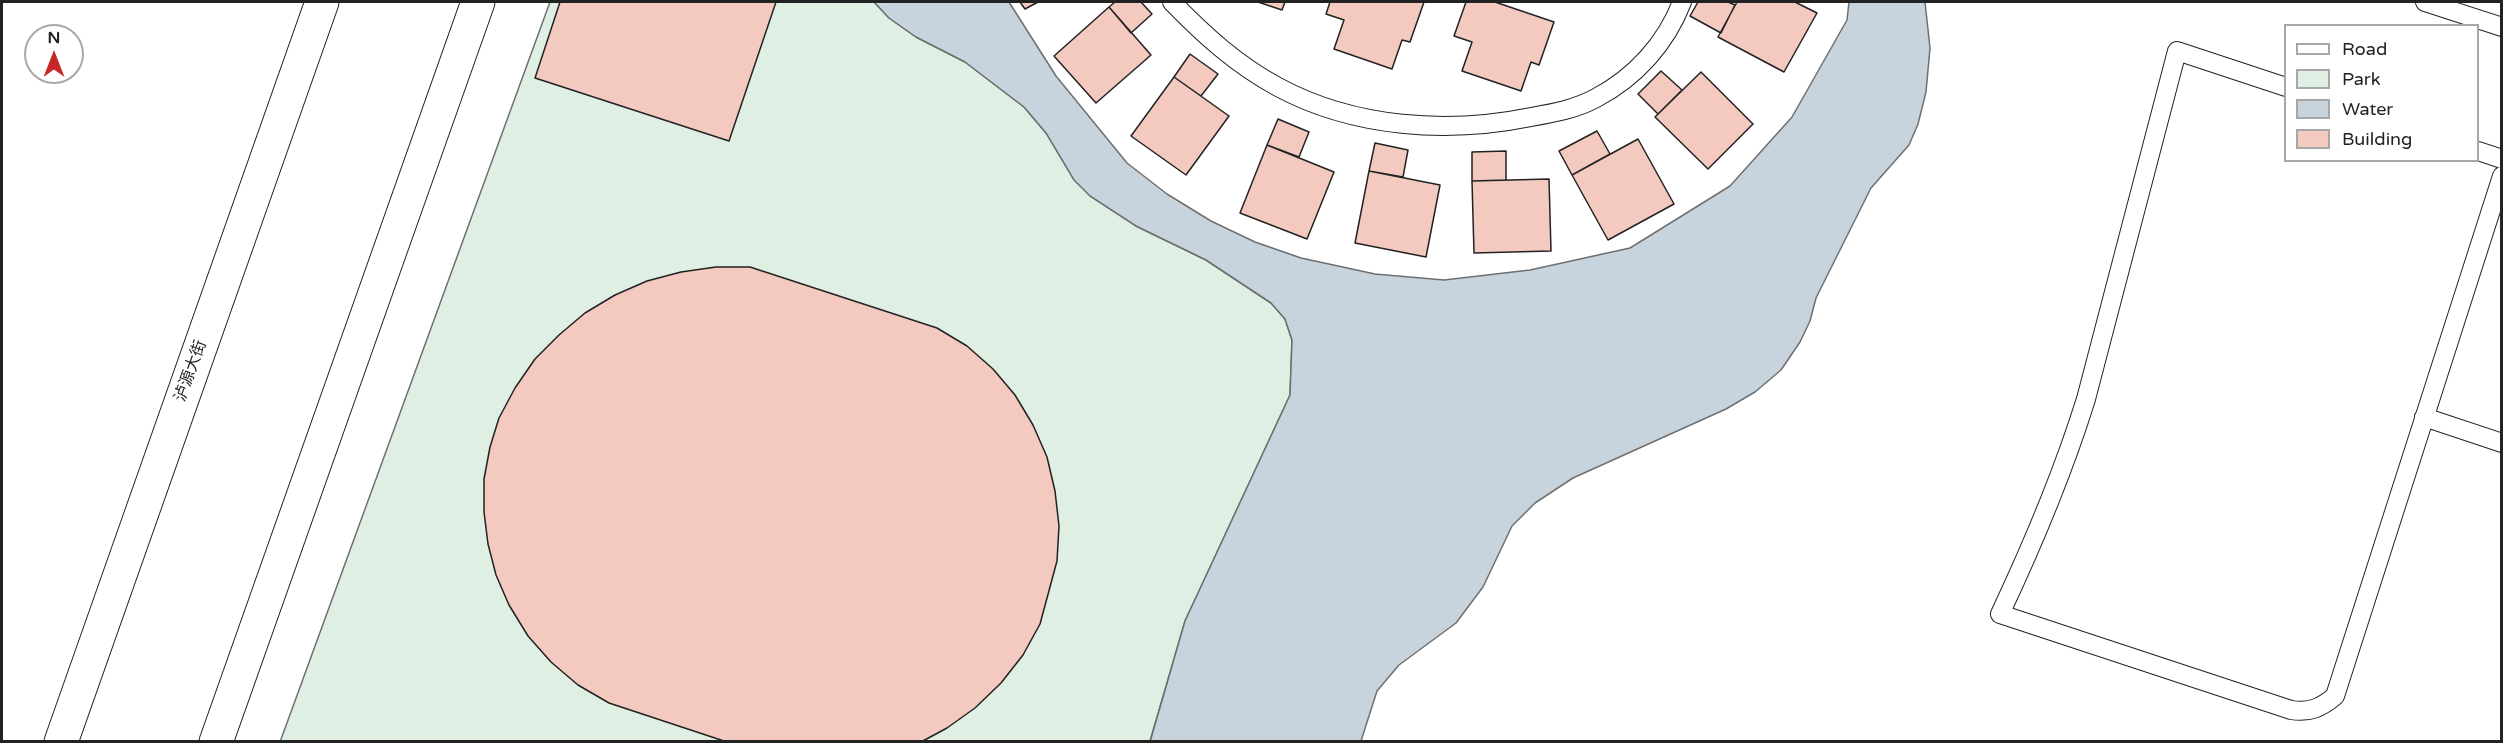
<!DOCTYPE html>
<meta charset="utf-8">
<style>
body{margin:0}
#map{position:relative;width:2503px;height:743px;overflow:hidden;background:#fff;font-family:"Varela Round",sans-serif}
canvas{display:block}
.frame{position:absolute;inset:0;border:3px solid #222;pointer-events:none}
.legend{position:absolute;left:2284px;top:24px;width:195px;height:138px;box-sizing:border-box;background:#fff;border:2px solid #a7a7a7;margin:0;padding:8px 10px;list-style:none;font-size:18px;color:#222}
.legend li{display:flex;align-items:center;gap:12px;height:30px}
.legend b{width:30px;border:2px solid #a7a7a7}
.north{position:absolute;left:24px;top:24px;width:60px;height:60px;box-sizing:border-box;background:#fff;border:2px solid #a7a7a7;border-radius:50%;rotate:0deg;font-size:16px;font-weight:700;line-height:24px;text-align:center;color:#222}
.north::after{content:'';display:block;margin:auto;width:21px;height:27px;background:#c62828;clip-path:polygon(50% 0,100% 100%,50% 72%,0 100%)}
</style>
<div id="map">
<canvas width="2503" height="743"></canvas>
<div class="frame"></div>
<ul class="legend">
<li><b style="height:8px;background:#fff"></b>Road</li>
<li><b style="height:16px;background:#e0efe3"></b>Park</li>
<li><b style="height:16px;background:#c7d3dd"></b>Water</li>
<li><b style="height:16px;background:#f3c9c0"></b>Building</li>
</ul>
<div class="north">N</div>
</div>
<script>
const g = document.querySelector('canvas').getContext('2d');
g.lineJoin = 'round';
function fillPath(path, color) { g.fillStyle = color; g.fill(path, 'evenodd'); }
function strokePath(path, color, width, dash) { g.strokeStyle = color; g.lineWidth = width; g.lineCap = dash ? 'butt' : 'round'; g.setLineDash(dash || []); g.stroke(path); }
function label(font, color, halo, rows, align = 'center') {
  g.font = font + ' "Varela Round","Noto Sans SC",sans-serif'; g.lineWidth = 4.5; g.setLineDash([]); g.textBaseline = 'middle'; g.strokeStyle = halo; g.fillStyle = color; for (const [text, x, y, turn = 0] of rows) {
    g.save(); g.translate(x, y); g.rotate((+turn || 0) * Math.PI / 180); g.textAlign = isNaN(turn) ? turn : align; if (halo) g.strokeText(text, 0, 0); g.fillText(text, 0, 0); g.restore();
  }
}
const green = new Path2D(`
 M 550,2 L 874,2 L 889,18 L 916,37 L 965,62 L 1024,107 L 1046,133 L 1136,226 L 1206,260 L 1271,303 L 1285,319 L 1292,340 L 1290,395 L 1185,621 L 1150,741 L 280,742 Z`);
fillPath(green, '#e0efe3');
strokePath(green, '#6f6f6f', 1.5);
const water = new Path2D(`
 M 874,2 L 1009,2 L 1056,76 L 1127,163 L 1167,194 L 1211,221 L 1255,242 L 1301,258 L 1375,274 L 1444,280 L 1530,270 L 1630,248 L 1730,186 L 1792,117 L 1847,20 L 1849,2 L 1925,2 L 1930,48 L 1926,92 L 1918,124 L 1909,145 L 1871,188 L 1816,298 L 1810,321 L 1800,342 L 1781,370 L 1755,392 L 1726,409 L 1573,478 L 1535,503 L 1512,526 L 1483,587 L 1456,623 L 1399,665 L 1377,691 L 1361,741 L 1150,742 L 1185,621 L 1290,395 L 1292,340 L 1285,319 L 1271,303 L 1206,260 L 1136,226 L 1090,196 L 1074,180 L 1046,133 L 1024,107 L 965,62 L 916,37 L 889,18 Z`);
fillPath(water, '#c7d3dd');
strokePath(water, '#6f6f6f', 1.5);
const building = new Path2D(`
 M 560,2 L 776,2 L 729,141 L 535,78 Z
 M 1020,2 L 1038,2 L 1025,9 Z
 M 1115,2 L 1141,2 L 1152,14 L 1131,33 L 1109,7 Z
 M 1258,2 L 1285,2 L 1282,10 Z
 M 1330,2 L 1424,2 L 1410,42 L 1402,40 L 1392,69 L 1334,49 L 1344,20 L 1326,14 Z
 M 1466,2 L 1495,2 L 1554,22 L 1539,65 L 1531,62 L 1521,91 L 1462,71 L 1472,42 L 1454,36 Z
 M 1698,2 L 1728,2 L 1735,5 L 1721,33 L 1690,16 Z
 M 1737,2 L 1795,2 L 1817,13 L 1784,72 L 1718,37 Z
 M 1109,7 L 1151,55 L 1096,103 L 1054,56 Z
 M 1190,54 L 1218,74 L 1201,96 L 1174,77 Z
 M 1661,71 L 1682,90 L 1658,114 L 1638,94 Z
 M 1701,72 L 1753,124 L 1708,169 L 1655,117 Z
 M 1174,77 L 1229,116 L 1186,175 L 1131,136 Z
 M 1278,119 L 1309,132 L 1299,157 L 1267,145 Z
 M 1597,131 L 1610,154 L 1572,175 L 1559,151 Z
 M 1638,139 L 1674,204 L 1608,240 L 1572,175 Z
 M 1375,143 L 1408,150 L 1403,177 L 1369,171 Z
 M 1267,145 L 1334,172 L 1307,239 L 1240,213 Z
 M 1506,151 L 1506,180 L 1472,181 L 1472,152 Z
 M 1369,171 L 1440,185 L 1426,257 L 1355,243 Z
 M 1549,179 L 1551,251 L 1474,253 L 1472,181 Z
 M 716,267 L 750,267 L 937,328 L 967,346 L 993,369 L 1015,395 L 1033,425 L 1047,457 L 1055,491 L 1059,526 L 1057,561 L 1040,624 L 1023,655 L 1001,683 L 975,708 L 947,728 L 921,742 L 727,742 L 609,703 L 578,685 L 551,662 L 528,636 L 509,605 L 496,575 L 488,544 L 484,512 L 484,479 L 490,447 L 499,418 L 515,388 L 535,359 L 559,335 L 585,313 L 615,295 L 647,281 L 681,272 Z`);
fillPath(building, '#f3c9c0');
strokePath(building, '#222', 1.5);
const service = new Path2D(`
 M 1172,2 C 1204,35 1237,65 1278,87 C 1354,128 1448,134 1531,117 C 1554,113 1576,109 1596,98 C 1636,77 1666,43 1682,2
 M 2425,2 L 2502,27
 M 2286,87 L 2177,51 L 2086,399 C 2063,473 2033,544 2000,614 L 2291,710 C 2309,713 2321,708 2335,696 L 2502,176
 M 2478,151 L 2502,159
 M 2424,417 L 2502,443`);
const secondary = new Path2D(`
 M 61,742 L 322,2
 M 216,742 L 478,2`);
strokePath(service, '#222', 20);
strokePath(secondary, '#222', 35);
strokePath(service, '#fff', 18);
strokePath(secondary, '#fff', 33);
label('16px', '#222', '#fff', [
 ["泸源大街",191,371,-70]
]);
</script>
